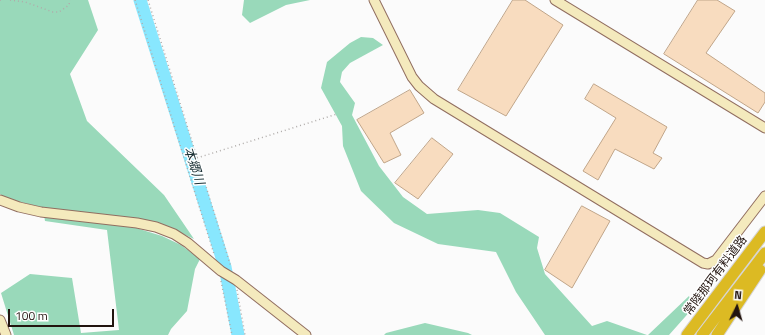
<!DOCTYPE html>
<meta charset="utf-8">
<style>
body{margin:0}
#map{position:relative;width:765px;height:335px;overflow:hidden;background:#fbfbfb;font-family:"Titillium Web",sans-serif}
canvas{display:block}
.north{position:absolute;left:717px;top:287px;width:40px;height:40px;-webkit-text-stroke:3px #fff;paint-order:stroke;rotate:5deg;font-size:11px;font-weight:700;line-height:16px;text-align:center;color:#22140f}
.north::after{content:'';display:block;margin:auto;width:14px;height:18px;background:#22140f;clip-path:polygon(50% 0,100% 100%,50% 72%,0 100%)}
.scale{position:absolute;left:8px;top:309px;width:106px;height:18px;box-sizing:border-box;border:2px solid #22140f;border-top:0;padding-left:5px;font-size:12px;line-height:14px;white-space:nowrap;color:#22140f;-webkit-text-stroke:3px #fff;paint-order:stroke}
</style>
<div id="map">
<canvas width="765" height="335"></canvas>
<div class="north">N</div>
<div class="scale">100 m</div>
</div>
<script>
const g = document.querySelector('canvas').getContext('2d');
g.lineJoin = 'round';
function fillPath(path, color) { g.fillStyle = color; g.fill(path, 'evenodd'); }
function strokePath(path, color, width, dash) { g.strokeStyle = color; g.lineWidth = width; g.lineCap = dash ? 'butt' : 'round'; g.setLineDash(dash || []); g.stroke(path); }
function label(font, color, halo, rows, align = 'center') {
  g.font = font + ' "Titillium Web","Noto Sans JP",sans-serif'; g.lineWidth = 3; g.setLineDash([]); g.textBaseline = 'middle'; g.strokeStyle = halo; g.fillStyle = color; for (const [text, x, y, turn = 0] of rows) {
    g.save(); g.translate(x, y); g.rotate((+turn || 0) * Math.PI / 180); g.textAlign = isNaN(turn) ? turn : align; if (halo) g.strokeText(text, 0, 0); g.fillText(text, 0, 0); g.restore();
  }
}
fillPath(new Path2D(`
 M 0,0 L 88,0 L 98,30 L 70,74 L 87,121 L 164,195 L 194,239 L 160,223 L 44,208 L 5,198 L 0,194 Z
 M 244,0 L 310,0 L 286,5 L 250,23 L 242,15 Z
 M 361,37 L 373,38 L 383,45 L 350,63 L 342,72 L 340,82 L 355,103 L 352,115 L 379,166 L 403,197 L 427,214 L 478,210 L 500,213 L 539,237 L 537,248 L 545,274 L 592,326 L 607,321 L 647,335 L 545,335 L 516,292 L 496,252 L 438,244 L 394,223 L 361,191 L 343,146 L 342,126 L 321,88 L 327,62 L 350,43 Z
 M 44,215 L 136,228 L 162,236 L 181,245 L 200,259 L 195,269 L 187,311 L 171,329 L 168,335 L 14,335 L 1,293 L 30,274 L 72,278 L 81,333 L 119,330 L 107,230 L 45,221 Z
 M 689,296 L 693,308 L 669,335 L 648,335 Z
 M 425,323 L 468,333 L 472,335 L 384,335 L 386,333 Z`), '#99d9ba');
strokePath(new Path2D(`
 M 140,0 L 225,267 L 238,335`), '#88e7fe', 13);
const building = new Path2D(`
 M 513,0 L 525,0 L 563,25 L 506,116 L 458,90 Z
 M 698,0 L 717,0 L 735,11 L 706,53 L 765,93 L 765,102 L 758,113 L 664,54 Z
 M 594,84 L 667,127 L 653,153 L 662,158 L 654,169 L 615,149 L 598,180 L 583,171 L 616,118 L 585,99 Z
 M 410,90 L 424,113 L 390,133 L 401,155 L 384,163 L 357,120 Z
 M 432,138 L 453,154 L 418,199 L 395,183 Z
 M 582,206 L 610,221 L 572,288 L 545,270 Z`);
fillPath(building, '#f8dcbf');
strokePath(building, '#c0a589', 1);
const secondary = new Path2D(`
 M 374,0 L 412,77 L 419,86 L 434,99 L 703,263 L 708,264 L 716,260 L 765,196
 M 555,0 L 765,128
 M 0,200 L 19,207 L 41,212 L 137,223 L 156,227 L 174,234 L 188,243 L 221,271 L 236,280 L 306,335
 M 0,320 L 6,335`);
const highway = new Path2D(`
 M 687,335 L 765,232
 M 702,335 L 765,253
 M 717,335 L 760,270`);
strokePath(secondary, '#916e60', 11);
strokePath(highway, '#d7d5d4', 13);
strokePath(new Path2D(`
 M 0,0 L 3,0
 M 10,0 L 25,2 L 53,12 L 59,12 L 69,5 L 70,0
 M 135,0 L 214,254
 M 148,0 L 231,267
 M 197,158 L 337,114
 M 221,281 L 232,335
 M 237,290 L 245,335`), '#b0acaa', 1.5, [1, 3]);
strokePath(secondary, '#f4eabd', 9);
strokePath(highway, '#dcba23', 11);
label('12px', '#22140f', '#fff', [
 ["常陸那珂有料道路",716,276,-53]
]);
label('italic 13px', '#1a3136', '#fff', [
 ["本郷川",193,166,72]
]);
</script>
